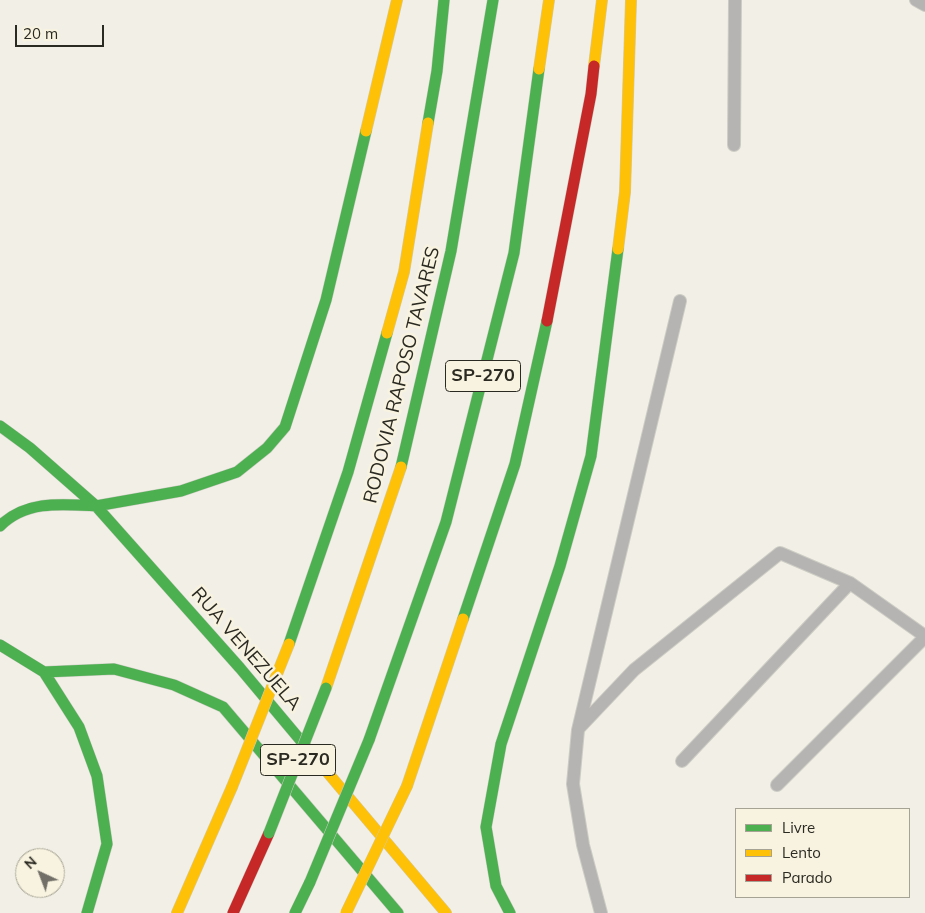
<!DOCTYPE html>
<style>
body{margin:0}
#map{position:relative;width:925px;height:913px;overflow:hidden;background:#f2f0e6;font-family:Mulish,sans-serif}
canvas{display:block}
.legend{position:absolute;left:735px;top:808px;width:175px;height:90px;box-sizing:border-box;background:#f8f3e0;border:1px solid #a6a394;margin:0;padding:6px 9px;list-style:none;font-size:15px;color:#2b2a22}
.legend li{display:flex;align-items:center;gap:10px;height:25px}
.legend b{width:25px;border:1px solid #a6a394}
.north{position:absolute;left:15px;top:848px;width:50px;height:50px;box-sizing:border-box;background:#f8f3e0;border:1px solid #a6a394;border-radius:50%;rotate:317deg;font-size:14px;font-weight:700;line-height:20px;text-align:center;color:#2b2a22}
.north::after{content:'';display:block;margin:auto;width:18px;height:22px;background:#716f67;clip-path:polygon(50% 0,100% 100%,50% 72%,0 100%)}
.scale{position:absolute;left:15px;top:25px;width:89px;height:22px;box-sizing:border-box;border:2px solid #2b2a22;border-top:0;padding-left:6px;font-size:15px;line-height:18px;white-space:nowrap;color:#2b2a22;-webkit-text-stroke:4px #f8f3e0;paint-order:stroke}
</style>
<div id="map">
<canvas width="925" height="913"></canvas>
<ul class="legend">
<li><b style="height:6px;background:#4caf50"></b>Livre</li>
<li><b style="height:6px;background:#ffc107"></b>Lento</li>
<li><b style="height:6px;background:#c62828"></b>Parado</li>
</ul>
<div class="north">N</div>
<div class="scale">20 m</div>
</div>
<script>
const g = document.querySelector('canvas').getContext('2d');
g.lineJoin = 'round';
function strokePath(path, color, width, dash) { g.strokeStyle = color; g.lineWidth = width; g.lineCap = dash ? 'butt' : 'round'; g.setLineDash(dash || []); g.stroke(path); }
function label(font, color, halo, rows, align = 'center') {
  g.font = font + ' Mulish,sans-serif'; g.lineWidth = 5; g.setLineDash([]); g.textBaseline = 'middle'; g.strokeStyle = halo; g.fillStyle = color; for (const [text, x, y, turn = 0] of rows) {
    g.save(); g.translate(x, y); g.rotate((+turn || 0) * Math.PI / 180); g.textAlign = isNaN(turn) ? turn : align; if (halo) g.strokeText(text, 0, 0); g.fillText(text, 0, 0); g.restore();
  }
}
const lane = new Path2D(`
 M 916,0 L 925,5
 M 734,145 L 735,0
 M 579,728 L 634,670 L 780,553 L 850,583 L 925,636
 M 682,761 L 850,583
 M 777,785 L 925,637
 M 601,913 L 583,845 L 573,784 L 578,730 L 680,301`);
const fast = new Path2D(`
 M 428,123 L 437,71 L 444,0
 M 0,426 L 30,448 L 96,506 L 240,668 L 312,754
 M 401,467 L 451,251 L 493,0
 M 96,506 L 181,491 L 237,472 L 267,448 L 285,427 L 326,300 L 366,131
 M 0,526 C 26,500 62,504 96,506
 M 463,619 L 515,464 L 547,321
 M 289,644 L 348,472 L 387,333
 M 0,645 L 44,672 L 114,669 L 174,685 L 223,707 L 398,913
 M 44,672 L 79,727 L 97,776 L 107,844 L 87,913
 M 369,740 L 446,522 L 514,253 L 539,69
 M 295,913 L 310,882
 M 510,913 L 496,886 L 486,827 L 501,744 L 560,566 L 591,456 L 618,249`);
const slow = new Path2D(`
 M 594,66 L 602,0
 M 539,69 L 549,0
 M 366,131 L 397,0
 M 618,249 L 625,192 L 631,0
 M 387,333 L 404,272 L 428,123
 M 326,688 L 401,467
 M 312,754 L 446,913
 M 407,786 L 463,619
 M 177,913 L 232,787`);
const jam = new Path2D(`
 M 547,321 L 591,94 L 594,66
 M 233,913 L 269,833`);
strokePath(lane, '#cdccc4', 14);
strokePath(fast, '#cdccc4', 12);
strokePath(slow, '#cdccc4', 12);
strokePath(jam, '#cdccc4', 12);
strokePath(lane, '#b6b4b3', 12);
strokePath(fast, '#4caf50', 11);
strokePath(slow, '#ffc107', 11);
strokePath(jam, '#c62828', 11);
const fastBridge = new Path2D(`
 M 269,833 L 326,688
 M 310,882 L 369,740`);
const slowBridge = new Path2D(`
 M 232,787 L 289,644
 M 346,913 L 407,786`);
strokePath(fastBridge, '#cdccc4', 12, []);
strokePath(slowBridge, '#cdccc4', 12, []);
strokePath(fastBridge, '#4caf50', 11);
strokePath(slowBridge, '#ffc107', 11);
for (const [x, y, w] of [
 [483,376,75],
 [298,760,75]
]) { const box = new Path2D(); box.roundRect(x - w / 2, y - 15.5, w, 31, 4); g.fillStyle = '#f8f3e0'; g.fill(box); strokePath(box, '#2b2a22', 1); }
label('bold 18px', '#2b2a22', null, [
 ["SP-270",483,376],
 ["SP-270",298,760]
]);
label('19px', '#2b2a22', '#f8f3e0', [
 ["RODOVIA RAPOSO TAVARES",402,375,-76],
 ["RUA VENEZUELA",246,649,49]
]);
</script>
